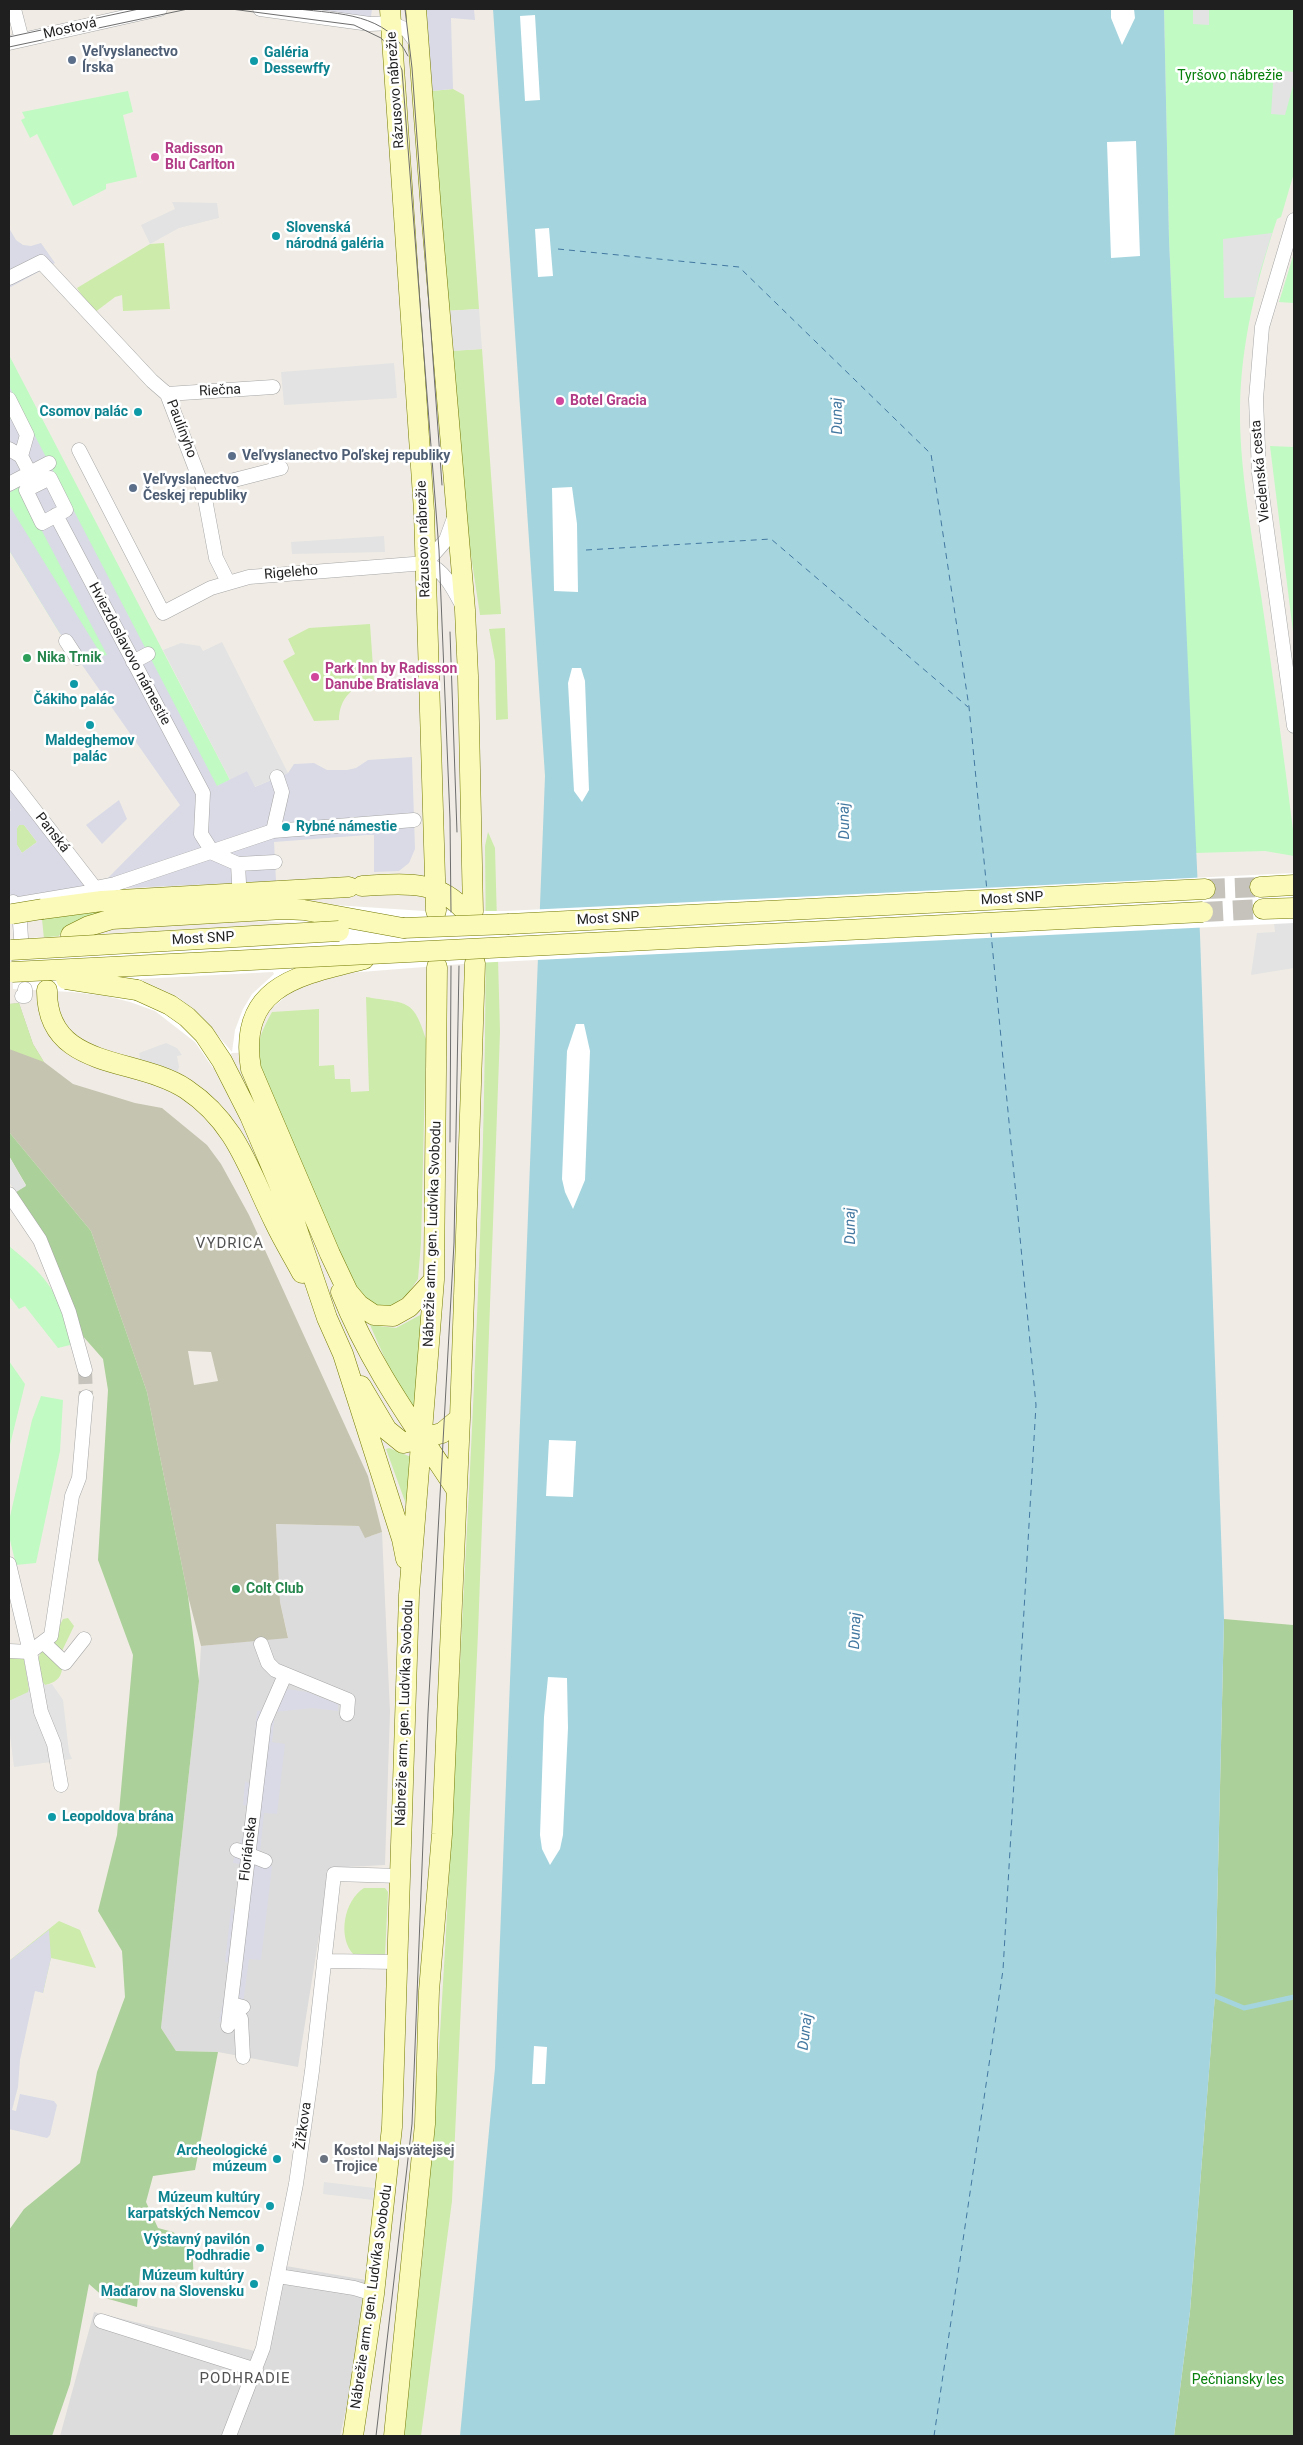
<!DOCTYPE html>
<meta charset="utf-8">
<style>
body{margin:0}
#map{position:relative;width:1303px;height:2445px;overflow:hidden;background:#f0ece5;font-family:Roboto,sans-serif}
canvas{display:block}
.frame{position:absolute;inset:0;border:10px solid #1f1f1f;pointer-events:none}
</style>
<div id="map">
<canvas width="1303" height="2445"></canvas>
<div class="frame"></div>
</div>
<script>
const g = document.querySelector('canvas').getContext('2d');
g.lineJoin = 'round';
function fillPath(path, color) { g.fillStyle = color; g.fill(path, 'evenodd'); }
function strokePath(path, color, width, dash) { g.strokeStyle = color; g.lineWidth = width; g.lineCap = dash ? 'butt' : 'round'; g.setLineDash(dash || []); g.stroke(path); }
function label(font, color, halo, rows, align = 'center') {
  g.font = font + ' Roboto,sans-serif'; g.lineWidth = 5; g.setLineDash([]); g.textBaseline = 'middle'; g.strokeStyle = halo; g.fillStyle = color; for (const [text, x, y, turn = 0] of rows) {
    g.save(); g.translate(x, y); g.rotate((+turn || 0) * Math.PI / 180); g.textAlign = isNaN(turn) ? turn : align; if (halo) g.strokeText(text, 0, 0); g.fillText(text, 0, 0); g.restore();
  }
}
fillPath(new Path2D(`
 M 276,1524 L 360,1526 L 371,1536 L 382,1532 L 390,1712 L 385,1865 L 330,1868 L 298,2067 L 218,2052 L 176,2051 L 161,2028 L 199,1681 L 201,1646 L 288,1637 L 280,1602 Z
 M 286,2266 L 366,2280 L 357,2360 L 340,2436 L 60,2436 L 94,2312 L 267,2354 Z`), '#dddcdc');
fillPath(new Path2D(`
 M 19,1003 L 33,1044 L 44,1062 L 73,1084 L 135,1103 L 162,1108 L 207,1145 L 221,1164 L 249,1215 L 368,1476 L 382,1532 L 365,1538 L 359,1526 L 276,1524 L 280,1602 L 288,1638 L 201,1646 L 188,1596 L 147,1392 L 91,1231 L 9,1132 L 9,1004 ZM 188,1351 L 211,1352 L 218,1381 L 194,1385 Z`), '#c5c4b0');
fillPath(new Path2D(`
 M 453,89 L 464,95 L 479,309 L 446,311 L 431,91 Z
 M 164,243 L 170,309 L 123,311 L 122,295 L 115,297 L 94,313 L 77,288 L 150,244 Z
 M 482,349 L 501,614 L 480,615 L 461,489 L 450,351 Z
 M 370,624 L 374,682 C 353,684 339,699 339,720 L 314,721 L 283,661 L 295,654 L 288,639 L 309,628 Z
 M 505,628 L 508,719 L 496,720 L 495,661 L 489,629 Z
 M 19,825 L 24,825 L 37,842 L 22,853 L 17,845 L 17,828 Z
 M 488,832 L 495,848 L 500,1032 L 478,1633 L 452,2201 L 421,2436 L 401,2436 C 408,2375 417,2314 423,2253 C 442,2052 450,1848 461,1646 C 475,1380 489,1113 485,846 Z
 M 110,910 L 71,924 L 45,949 L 42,919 Z
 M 366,997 C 406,1004 413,997 426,1039 L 421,1243 L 418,1279 L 407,1295 L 391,1306 L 370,1305 L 348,1277 L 262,1084 C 257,1048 254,1045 272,1012 L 319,1009 L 319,1066 L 334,1065 L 335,1079 L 350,1079 L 351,1092 L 369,1091 Z
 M 19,1003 L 33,1044 L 44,1062 L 9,1049 L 9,1004 Z
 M 422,1314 L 416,1403 L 410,1407 L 398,1388 L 370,1325 L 396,1328 Z
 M 389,1448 L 411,1457 L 407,1507 L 386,1449 Z
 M 68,1618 L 74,1626 L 61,1653 L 50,1644 L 63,1619 Z
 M 44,1649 L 62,1669 C 61,1679 54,1683 45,1685 C 38,1677 34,1657 44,1649 Z
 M 9,1652 L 23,1652 L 29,1689 L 28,1693 L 9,1701 Z
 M 364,1888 L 385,1888 L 388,1892 L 385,1956 L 354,1955 C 337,1938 344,1900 364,1888 Z
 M 59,1921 L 80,1930 L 96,1968 L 51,1958 L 43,1993 L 9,1961 Z`), '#cdebaa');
fillPath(new Path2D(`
 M 9,1132 L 91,1231 L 147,1392 L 188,1596 L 199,1681 L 161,2028 L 176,2051 L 218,2052 L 195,2170 L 153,2176 L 146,2202 L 158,2228 L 173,2232 L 192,2246 L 194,2281 L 140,2271 L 137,2307 L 105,2298 L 89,2284 L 70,2384 L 52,2436 L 9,2436 L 9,2230 L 24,2209 L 80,2163 L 97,2072 L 125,1997 L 122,1951 L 98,1911 L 117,1835 L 133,1655 L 98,1560 L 108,1390 L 103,1359 L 81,1334 L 16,1192 L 26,1185 L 9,1156 Z
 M 1224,1619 L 1293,1625 L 1294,1619 L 1294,2436 L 1174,2436 L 1190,2311 L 1215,1995 Z`), '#acd099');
fillPath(new Path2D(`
 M 1164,9 L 1294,9 L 1294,173 L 1281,217 L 1277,219 C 1257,279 1241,343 1240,407 C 1239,466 1252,536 1261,595 C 1273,676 1284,757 1294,838 L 1294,856 L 1265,851 L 1195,853 L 1169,239 Z
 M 128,91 L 133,112 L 123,115 L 137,177 L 106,184 L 106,189 L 73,206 L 37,134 L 30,138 L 21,120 L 25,118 L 22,112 Z
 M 1294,253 L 1294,303 L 1279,302 Z
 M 9,355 L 230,780 L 203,793 L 59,632 L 9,550 Z
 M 1270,446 L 1294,447 L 1294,640 Z
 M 9,1246 C 51,1280 58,1293 74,1344 L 58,1348 L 25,1306 L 19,1309 L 9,1296 Z
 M 9,1361 L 25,1384 L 9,1449 Z
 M 41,1396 L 63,1400 L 60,1451 L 36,1563 L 16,1565 L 9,1536 L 9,1521 L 32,1420 Z`), '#c1fac3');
fillPath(new Path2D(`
 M 1193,9 L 1209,9 L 1209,25 L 1193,24 Z
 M 1274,70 L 1294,72 L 1294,82 L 1285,115 L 1271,114 Z
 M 172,202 L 217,203 L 219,218 L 179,228 L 150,244 L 141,225 L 175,209 Z
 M 1272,233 L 1259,275 L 1255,297 L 1224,298 L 1223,239 Z
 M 479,309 L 482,349 L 450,351 L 446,311 Z
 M 394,363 L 397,398 L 284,405 L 281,372 Z
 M 384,536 L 385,552 L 292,554 L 291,542 Z
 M 222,642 L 288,773 L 254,787 L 247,771 L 230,780 L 163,650 L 181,643 L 200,646 L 203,651 Z
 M 1270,887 L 1294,889 L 1294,968 L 1251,975 L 1257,933 L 1275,932 Z
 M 166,1043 L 177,1048 L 182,1055 L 177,1056 L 179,1067 L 177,1073 L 140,1059 L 139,1053 Z
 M 9,1156 L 26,1186 L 16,1192 L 9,1182 Z
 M 23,1652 L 42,1682 L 45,1685 L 52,1684 L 63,1700 L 69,1752 L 72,1759 L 14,1767 L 9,1727 L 9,1701 L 28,1692 L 29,1689 Z
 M 324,2182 L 374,2188 L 373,2200 L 323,2194 Z`), '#e3e3e3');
fillPath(new Path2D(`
 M 260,9 L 372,9 L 370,24 Z
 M 425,9 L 474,9 L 475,20 L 451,18 L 453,89 L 431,91 Z
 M 9,228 L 16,240 L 23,245 L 31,246 L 41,243 L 55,263 L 9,288 Z
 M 9,386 L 217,786 L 247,771 L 255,787 L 288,773 L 294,764 L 314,763 L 327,770 L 347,770 L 356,768 L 368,760 L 412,757 L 415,849 L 409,863 L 399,871 L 374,872 L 374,835 L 367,835 L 274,842 L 276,881 L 125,888 L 106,880 L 180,805 L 59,632 L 9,550 L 9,505 L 102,656 L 107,655 L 19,487 L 9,493 L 9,420 L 12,418 L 9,412 Z
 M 9,777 L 95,888 L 13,902 L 9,891 L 9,812 L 11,810 L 9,807 ZM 19,825 L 24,825 L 37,842 L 22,853 L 17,845 L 17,828 Z
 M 119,800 L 127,819 L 102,844 L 86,825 Z
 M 287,1689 L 307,1692 L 338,1704 L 338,1711 L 312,1708 L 275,1712 L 272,1742 L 285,1744 L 277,1814 L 264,1813 L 260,1852 L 272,1867 L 261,1960 L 249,1959 L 241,2019 L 228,2026 L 219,2021 L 227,1982 L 229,1963 L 225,1962 L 231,1909 L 236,1909 L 240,1864 L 233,1863 L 236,1850 L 243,1836 L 247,1806 L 243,1805 L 245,1782 L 250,1783 L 257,1711 L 277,1709 Z
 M 49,1930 L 51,1958 L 43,1993 L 35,1991 L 20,2060 L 18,2087 L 12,2110 L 16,2111 L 20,2094 L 54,2101 L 57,2105 L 50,2135 L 47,2138 L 9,2129 L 9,1961 Z`), '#d9dae6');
fillPath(new Path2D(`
 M 493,9 L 1164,9 L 1169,239 L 1200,935 L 1224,1619 L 1215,1996 L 1190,2311 L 1174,2436 L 460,2436 L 495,2068 L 545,776 Z`), '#a4d4de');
fillPath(new Path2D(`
 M 1111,9 L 1134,9 L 1135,18 L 1122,45 L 1111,18 Z
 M 535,15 L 540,100 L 525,101 L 520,16 Z
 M 1136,141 L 1140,256 L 1111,258 L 1107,142 Z
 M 549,228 L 553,276 L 538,277 L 535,229 Z
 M 572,487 L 577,524 L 578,592 L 554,591 L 552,488 Z
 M 572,668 L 581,668 L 585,681 L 589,790 L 582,802 L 574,791 L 568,683 Z
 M 1294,873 L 1294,923 L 475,963 L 348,973 L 321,978 L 292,991 L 271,1009 L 259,1030 L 257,1052 L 232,1053 L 213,1068 L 195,1042 L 155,1011 L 130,1002 L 106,996 L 72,992 L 13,989 L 11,939 L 300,923 L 255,921 L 155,926 L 289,902 L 424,911 L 505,911 ZM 273,972 L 274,974 L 252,994 L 243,1009 L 235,1030 L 232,1052 L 200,1015 L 178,997 L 139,979 Z
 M 576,1024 L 584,1024 L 590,1051 L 585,1180 L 573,1209 L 565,1192 L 562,1179 L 567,1051 Z
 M 549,1440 L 576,1441 L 573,1497 L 546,1496 Z
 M 548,1677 L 567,1678 L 568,1728 L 563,1835 L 560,1849 L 550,1865 L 542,1849 L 540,1835 L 544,1717 Z
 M 534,2046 L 547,2047 L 545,2084 L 532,2084 Z`), '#fff');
strokePath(new Path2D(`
 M 1215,1996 L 1244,2008 L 1294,1997`), '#a4d4de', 5);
strokePath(new Path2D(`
 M 558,249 L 739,267 L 931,454 L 969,707 L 987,891
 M 586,550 L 771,539 L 968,707
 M 934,2436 L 1003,1970 L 1036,1405 L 991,933`), '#4378a1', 1, [6, 5]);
strokePath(new Path2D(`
 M 85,1370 L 86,1397`), '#c6c3bd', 14, [14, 7]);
strokePath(new Path2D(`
 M 1205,889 L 1260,887
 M 1203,912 L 1263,909`), '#c6c3bd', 20, [20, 10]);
const street = new Path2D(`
 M 14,9 L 22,40
 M 260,9 L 370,24 L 391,23 L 407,30 L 418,45
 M 9,43 L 160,9
 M 1294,220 L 1262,327 L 1256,399 L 1259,473 L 1294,726
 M 9,278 L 41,262 L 152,381 L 167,394 L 203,488 L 216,558 L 228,582
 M 167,394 L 273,387
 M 9,399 L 27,435 L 21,456 L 36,485
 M 9,449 L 21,456
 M 79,450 L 163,613 L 211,588 L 249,577 L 426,563
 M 50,478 L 66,510 L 42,523 L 26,490 Z
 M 9,484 L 49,463
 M 203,488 L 281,468
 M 56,515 L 203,793 L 201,834 L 213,853 L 238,864 L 275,862
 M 426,563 L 446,540 L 454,518
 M 426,563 C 445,571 453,588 462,605
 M 66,641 L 77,658
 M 133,662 L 148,654
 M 9,777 L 95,888
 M 273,831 L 282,792 L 277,777
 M 238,864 L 239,883
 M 9,903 L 13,902 L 13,905 L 96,891 L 95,888 L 115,884 L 273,831 L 414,820
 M 20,923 L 21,938
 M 22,996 L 25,996 L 25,989
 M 9,1194 L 40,1240 L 69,1312 L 85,1370
 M 9,1564 L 30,1652 L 41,1712 L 54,1744 L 61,1785
 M 43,1642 L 65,1663 L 84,1639
 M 261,1644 L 268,1663 L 275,1670 L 348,1700 L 347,1714
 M 9,1651 L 30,1652 L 51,1636 L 72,1496 L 79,1478 L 86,1397
 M 237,1850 L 265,1861
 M 324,1961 L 399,1962
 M 243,2007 L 231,2004 L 241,2019 L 243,2057
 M 228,2026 L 264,1723 L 285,1675
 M 278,2276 L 354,2288 L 374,2294
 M 101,2321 L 256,2370
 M 229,2436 L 263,2348 L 296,2184 L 312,2071 L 334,1874 L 400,1876`);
const secondary = new Path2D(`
 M 390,9 L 424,511 L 436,911
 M 416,9 L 431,210 L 465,610 L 468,676 L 473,912
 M 362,886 C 402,884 437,878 466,912
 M 1260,887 L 1294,885
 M 42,909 L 102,901 L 349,887
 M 1263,909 L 1294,908
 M 509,924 L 1205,889
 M 71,935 L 89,926 L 112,919 L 284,909 L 304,910 L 403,928
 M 364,959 C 300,975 237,985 251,1069 L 330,1254 L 348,1292 L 359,1305 L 374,1315 L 393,1316 L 409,1307 L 434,1280
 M 47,990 C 46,1071 136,1056 186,1089 C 237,1123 249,1171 275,1223 C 283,1240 293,1256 302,1273
 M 137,990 L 170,1005 L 187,1017 L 204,1034 L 222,1061 L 250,1116 L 293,1217 L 327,1318 L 343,1354 L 402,1539 L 406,1559
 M 341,1292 C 369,1364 414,1425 456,1489
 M 361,1386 L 387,1430 L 403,1443 L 442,1433 L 460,1418
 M 353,2436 L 374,2294 L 392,2127 L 409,1595 L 434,1280 L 437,967
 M 394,2436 L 425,2124 L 429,1991 L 442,1834 L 460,1418 L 475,963`);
strokePath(street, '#a6a6a6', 15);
strokePath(secondary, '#737903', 21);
strokePath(street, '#fff', 14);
strokePath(secondary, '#fbfab8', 20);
strokePath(new Path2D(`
 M 231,9 L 354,25 L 381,38 L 393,51 L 402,70 L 439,550 L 450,819 L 451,912
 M 298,9 C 339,14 387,13 408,56
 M 405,9 L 412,68 L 442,485
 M 9,37 L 139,9
 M 9,47 L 188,9
 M 450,632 L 457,832
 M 450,1142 L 451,966
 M 376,2436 L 412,2124 L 428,1713 L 454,1243 L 459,966`), '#6d6d6d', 1);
const secondaryBridge = new Path2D(`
 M 12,914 L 42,909
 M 403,928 L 509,924
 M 11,950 L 339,931
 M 12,972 L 1203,912
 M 66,979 L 137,990`);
strokePath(secondaryBridge, '#737903', 21, []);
strokePath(secondaryBridge, '#fbfab8', 20);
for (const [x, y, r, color] of [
 [72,60,5,"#5c6f8a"],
 [254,61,5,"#0f9aa8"],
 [155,157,5,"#d1479c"],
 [276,236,5,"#0f9aa8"],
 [560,401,5,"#d1479c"],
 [138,412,5,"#0f9aa8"],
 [232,456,5,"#5c6f8a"],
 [133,488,5,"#5c6f8a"],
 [27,658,5,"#2e9e5b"],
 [315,677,5,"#d1479c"],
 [74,684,5,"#0f9aa8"],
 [90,725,5,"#0f9aa8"],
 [286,827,5,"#0f9aa8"],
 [236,1589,5,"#2e9e5b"],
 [52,1817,5,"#0f9aa8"],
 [277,2159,5,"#0f9aa8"],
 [324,2159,5,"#6b7280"],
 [270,2206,5,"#0f9aa8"],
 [260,2248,5,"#0f9aa8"],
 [254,2284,5,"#0f9aa8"]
]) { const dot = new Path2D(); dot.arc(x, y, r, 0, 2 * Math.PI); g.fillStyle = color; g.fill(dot); strokePath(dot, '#fff', 2); }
label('14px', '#1f1f1f', '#fff', [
 ["Mostová",70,29,-13],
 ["Rázusovo nábrežie",396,90,-94],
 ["Riečna",220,391,-3],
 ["Paulínyho",181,429,69],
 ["Viedenská cesta",1261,471,-95],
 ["Rázusovo nábrežie",424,539,-92],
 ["Rigeleho",291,573,-5],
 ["Hviezdoslavovo námestie",129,654,62],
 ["Panská",52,833,52],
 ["Most SNP",1012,899,-3],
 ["Most SNP",608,919,-3],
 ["Most SNP",203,939,-3],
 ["Nábrežie arm. gen. Ludvíka Svobodu",433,1234,-88],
 ["Nábrežie arm. gen. Ludvíka Svobodu",405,1713,-88],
 ["Floriánska",249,1849,-83],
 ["Žižkova",304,2126,-82],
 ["Nábrežie arm. gen. Ludvíka Svobodu",372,2297,-82]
]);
label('bold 14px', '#4e5e75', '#fff', [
 ["Veľvyslanectvo",82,52],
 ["Írska",82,68],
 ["Veľvyslanectvo Poľskej republiky",242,456],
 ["Veľvyslanectvo",143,480],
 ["Českej republiky",143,496]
], 'left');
label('bold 14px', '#0d838f', '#fff', [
 ["Galéria",264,53,"left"],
 ["Dessewffy",264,69,"left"],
 ["Slovenská",286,228,"left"],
 ["národná galéria",286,244,"left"],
 ["Csomov palác",128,412],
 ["Čákiho palác",74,700,"center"],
 ["Maldeghemov",90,741,"center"],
 ["palác",90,757,"center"],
 ["Rybné námestie",296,827,"left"],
 ["Leopoldova brána",62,1817,"left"],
 ["Archeologické",267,2151],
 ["múzeum",267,2167],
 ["Múzeum kultúry",260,2198],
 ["karpatských Nemcov",260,2214],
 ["Výstavný pavilón",250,2240],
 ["Podhradie",250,2256],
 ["Múzeum kultúry",244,2276],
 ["Maďarov na Slovensku",244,2292]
], 'right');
label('14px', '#09800d', '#fff', [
 ["Tyršovo nábrežie",1230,76],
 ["Pečniansky les",1238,2380]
]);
label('bold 14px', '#b23c85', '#fff', [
 ["Radisson",165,149],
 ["Blu Carlton",165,165],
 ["Botel Gracia",570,401],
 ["Park Inn by Radisson",325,669],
 ["Danube Bratislava",325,685]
], 'left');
label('bold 14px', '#27864d', '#fff', [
 ["Nika Trnik",37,658],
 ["Colt Club",246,1589]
], 'left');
label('bold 14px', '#5b616d', '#fff', [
 ["Kostol Najsvätejšej",334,2151],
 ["Trojice",334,2167]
], 'left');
label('italic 15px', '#4378a1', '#fff', [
 ["Dunaj",838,416,-91],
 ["Dunaj",845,821,-91],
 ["Dunaj",851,1226,-91],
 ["Dunaj",856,1631,-88],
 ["Dunaj",806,2032,-83]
]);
g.letterSpacing = '1px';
label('15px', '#525252', '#fff', [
 ["VYDRICA",230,1244],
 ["PODHRADIE",245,2379]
]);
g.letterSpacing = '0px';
</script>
